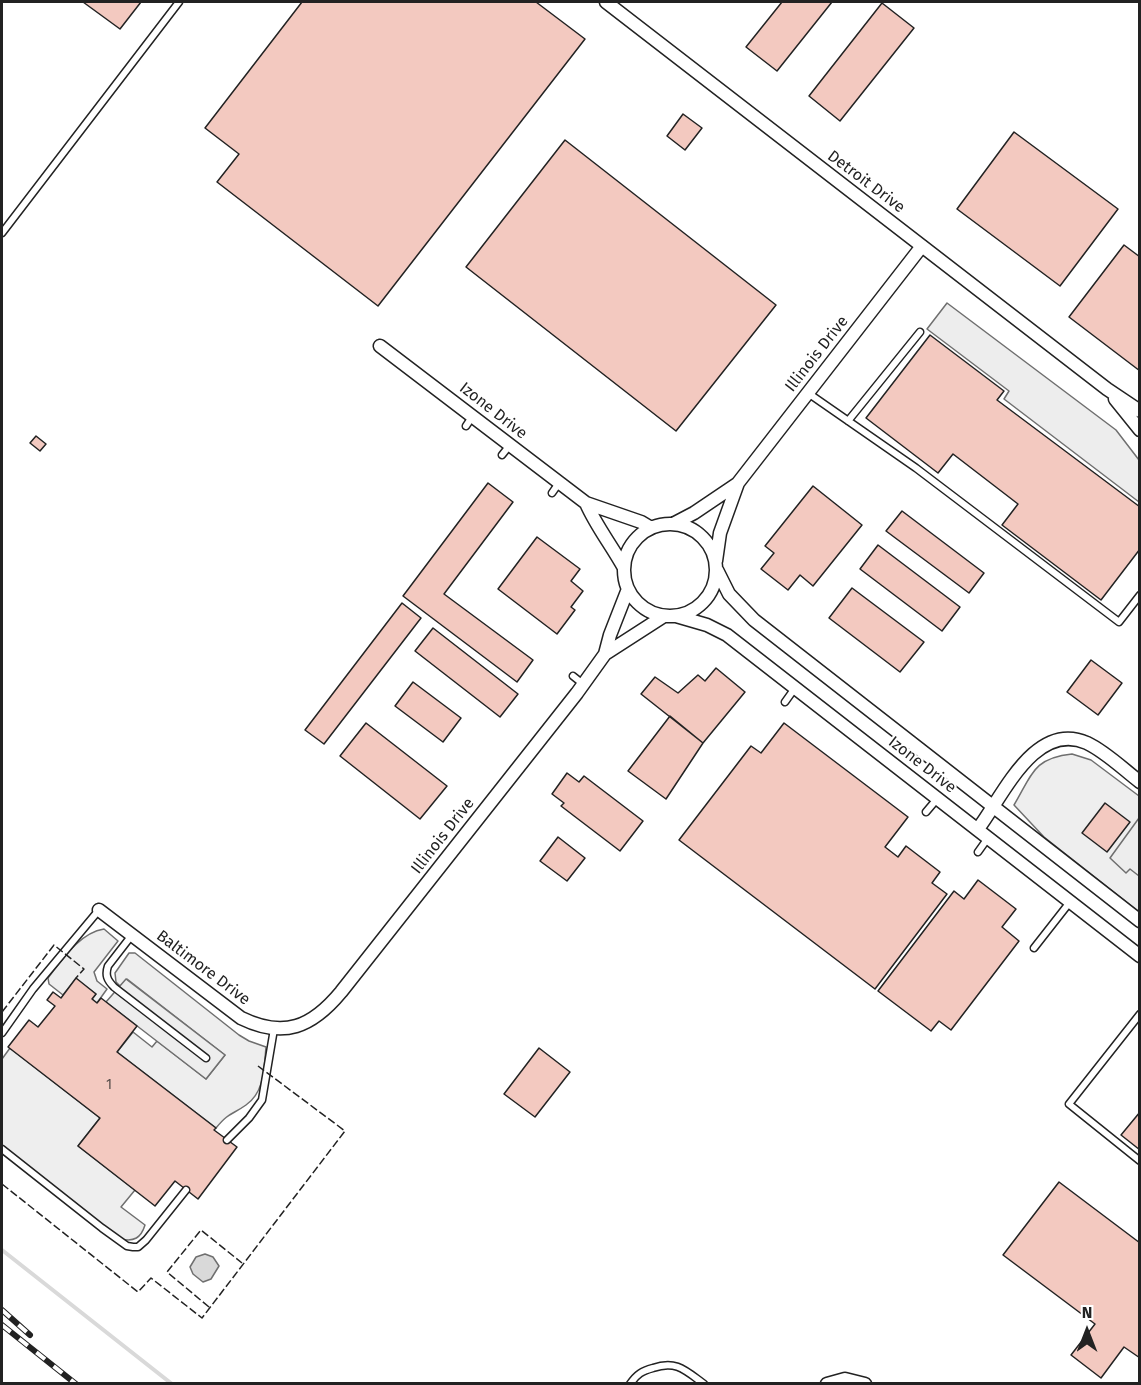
<!DOCTYPE html>
<style>
body{margin:0}
#map{position:relative;width:1141px;height:1385px;overflow:hidden;background:#fff;font-family:"Fira Sans",sans-serif}
canvas{display:block}
.frame{position:absolute;inset:0;border:3px solid #222;pointer-events:none}
.north{position:absolute;left:1057px;top:1301px;width:60px;height:60px;-webkit-text-stroke:4px #fff;paint-order:stroke;rotate:0deg;font-size:16px;font-weight:700;line-height:24px;text-align:center;color:#222}
.north::after{content:'';display:block;margin:auto;width:21px;height:27px;background:#222;clip-path:polygon(50% 0,100% 100%,50% 72%,0 100%)}
</style>
<div id="map">
<canvas width="1141" height="1385"></canvas>
<div class="frame"></div>
<div class="north">N</div>
</div>
<script>
const g = document.querySelector('canvas').getContext('2d');
g.lineJoin = 'round';
function fillPath(path, color) { g.fillStyle = color; g.fill(path, 'evenodd'); }
function strokePath(path, color, width, dash) { g.strokeStyle = color; g.lineWidth = width; g.lineCap = dash ? 'butt' : 'round'; g.setLineDash(dash || []); g.stroke(path); }
function label(font, color, halo, rows, align = 'center') {
  g.font = font + ' "Fira Sans",sans-serif'; g.lineWidth = 4.5; g.setLineDash([]); g.textBaseline = 'middle'; g.strokeStyle = halo; g.fillStyle = color; for (const [text, x, y, turn = 0] of rows) {
    g.save(); g.translate(x, y); g.rotate((+turn || 0) * Math.PI / 180); g.textAlign = isNaN(turn) ? turn : align; if (halo) g.strokeText(text, 0, 0); g.fillText(text, 0, 0); g.restore();
  }
}
const green = new Path2D(`
 M 1072,754 L 1091,760 L 1139,796 L 1139,912 L 1044,837 L 1014,805 C 1032,775 1033,758 1072,754 Z
 M 104,929 L 118,941 L 94,972 L 97,981 L 107,989 L 97,1003 L 92,999 L 96,994 L 76,979 L 63,995 L 49,984 L 48,978 C 62,960 79,933 104,929 Z
 M 129,953 L 135,953 L 239,1035 L 249,1041 L 266,1047 C 264,1067 265,1092 246,1105 C 232,1115 229,1112 216,1128 L 117,1052 L 133,1032 L 152,1047 L 157,1041 L 206,1079 L 225,1055 L 127,979 L 121,987 L 116,982 L 115,973 Z
 M 10,1048 L 100,1118 L 78,1146 L 135,1190 L 121,1207 L 145,1225 C 141,1238 134,1242 121,1239 L 2,1145 L 2,1059 Z`);
fillPath(green, '#eee');
strokePath(green, '#6f6f6f', 1.5);
const parking = new Path2D(`
 M 947,303 L 1116,430 L 1139,460 L 1139,502 L 1004,399 L 1009,391 L 927,329 Z
 M 1139,818 L 1139,876 L 1130,869 L 1126,873 L 1110,858 Z
 M 126,979 L 225,1055 L 206,1079 L 106,1002 Z`);
fillPath(parking, '#ededed');
strokePath(parking, '#6f6f6f', 1.5);
const water = new Path2D(`
 M 205,1254 L 213,1257 L 219,1266 L 211,1279 L 203,1282 L 193,1274 L 190,1267 L 196,1257 Z`);
fillPath(water, '#d9d9d9');
strokePath(water, '#6f6f6f', 1.5);
strokePath(new Path2D(`
 M 2,1250 L 172,1384`), '#d9d9d9', 4);
const building = new Path2D(`
 M 83,2 L 141,2 L 120,29 Z
 M 302,2 L 536,2 L 585,39 L 378,306 L 217,182 L 239,154 L 205,128 Z
 M 782,2 L 832,2 L 777,71 L 746,47 Z
 M 882,3 L 914,28 L 840,121 L 809,96 Z
 M 683,114 L 702,128 L 685,150 L 667,136 Z
 M 1014,132 L 1118,209 L 1060,286 L 957,209 Z
 M 565,140 L 776,305 L 676,431 L 466,267 Z
 M 1124,245 L 1140,257 L 1140,371 L 1069,317 Z
 M 930,335 L 1004,391 L 997,400 L 1140,507 L 1140,549 L 1101,600 L 1002,525 L 1018,504 L 953,454 L 938,473 L 866,418 Z
 M 36,436 L 46,444 L 40,451 L 30,443 Z
 M 488,483 L 513,502 L 444,594 L 533,660 L 517,682 L 403,596 Z
 M 813,486 L 862,525 L 813,586 L 800,575 L 788,590 L 761,569 L 774,553 L 765,546 Z
 M 902,511 L 984,573 L 969,593 L 886,531 Z
 M 537,537 L 580,569 L 571,581 L 583,591 L 571,607 L 575,610 L 557,634 L 498,589 Z
 M 878,545 L 960,607 L 942,631 L 860,569 Z
 M 852,588 L 924,642 L 900,672 L 829,618 Z
 M 402,603 L 421,618 L 324,744 L 305,730 Z
 M 433,628 L 518,694 L 500,717 L 415,651 Z
 M 1091,660 L 1122,683 L 1098,715 L 1067,692 Z
 M 716,668 L 745,692 L 703,743 L 641,694 L 655,677 L 678,693 L 698,675 L 705,681 Z
 M 413,682 L 461,718 L 443,742 L 395,706 Z
 M 670,716 L 703,743 L 666,799 L 628,771 Z
 M 366,723 L 447,786 L 420,819 L 340,756 Z
 M 784,723 L 908,817 L 885,847 L 898,857 L 906,846 L 940,872 L 932,883 L 947,894 L 875,989 L 679,840 L 751,746 L 761,753 Z
 M 567,773 L 579,782 L 584,776 L 643,821 L 620,851 L 561,806 L 564,803 L 552,794 Z
 M 1105,803 L 1130,822 L 1107,852 L 1082,833 Z
 M 558,837 L 585,858 L 567,881 L 540,861 Z
 M 978,880 L 1016,909 L 1002,927 L 1019,941 L 951,1030 L 939,1021 L 931,1031 L 878,991 L 954,891 L 964,899 Z
 M 76,978 L 96,994 L 92,999 L 97,1003 L 101,998 L 137,1026 L 117,1052 L 216,1128 L 214,1130 L 237,1147 L 198,1199 L 175,1181 L 155,1206 L 78,1146 L 100,1118 L 8,1047 L 29,1020 L 38,1027 L 55,1006 L 47,1000 L 53,992 L 61,998 Z
 M 539,1048 L 570,1072 L 535,1117 L 504,1094 Z
 M 1140,1112 L 1140,1150 L 1121,1135 Z
 M 1059,1182 L 1140,1243 L 1140,1358 L 1124,1347 L 1101,1378 L 1071,1355 L 1095,1324 L 1003,1255 Z`);
fillPath(building, '#f3c9c0');
strokePath(building, '#222', 1.5);
const lane = new Path2D(`
 M 2,233 L 179,2
 M 808,393 L 916,468 L 1119,622 L 1140,595
 M 848,421 L 920,332
 M 466,426 L 472,417
 M 502,455 L 510,445
 M 552,493 L 559,483
 M 573,676 L 583,684
 M 785,702 L 795,688
 M 926,812 L 937,799
 M 978,852 L 988,838
 M 132,935 L 108,966 C 105,975 107,980 114,987 L 206,1058
 M 1034,948 L 1070,902
 M 1140,1014 L 1069,1104 L 1140,1161
 M 2,1033 L 33,989 L 99,910
 M 227,1140 L 249,1118 L 262,1100 L 274,1029
 M 2,1149 L 102,1228 L 127,1246 L 133,1247 L 138,1247 L 146,1240 L 186,1190
 M 630,1384 C 637,1374 642,1371 653,1368 C 676,1360 685,1370 704,1384`);
const street = new Path2D(`
 M 606,2 L 1107,389 L 1140,411
 M 380,346 L 586,503 L 641,522 L 651,528
 M 1115,399 L 1140,430
 M 586,503 C 596,526 612,546 624,568
 M 673,524 L 694,513 L 737,484
 M624 570a46 46 0 1 1 92 0a46 46 0 1 1-92 0Z
 M 716,561 L 720,533 L 738,483 L 922,246
 M 717,570 L 729,594 L 754,620 L 1140,921
 M 676,616 L 707,625 L 727,635 L 1140,956
 M 605,654 L 664,616
 M 978,829 C 1003,796 1035,720 1087,743 C 1106,752 1123,769 1140,782
 M 99,910 L 241,1018 C 284,1039 312,1027 341,992 L 577,693 L 605,654 L 610,635 L 628,589
 M 827,1384 L 845,1379 L 865,1384`);
strokePath(lane, '#222', 9);
strokePath(street, '#222', 15);
strokePath(lane, '#fff', 6);
strokePath(street, '#fff', 12);
const rail = new Path2D(`
 M 2,1310 L 30,1335
 M 2,1325 L 76,1384`);
strokePath(rail, '#222', 6);
strokePath(rail, '#fff', 4, [11]);
strokePath(new Path2D(`
 M 2,1012 L 54,945 L 84,969 L 76,978
 M 2,1184 L 138,1292 L 151,1278 L 202,1318 L 345,1131 L 258,1066
 M 209,1307 L 167,1272 L 201,1230 L 242,1263`), '#222', 1.5, [8, 3]);
label('14px', '#564c4a', null, [
 ["1",109,1085]
]);
label('16px', '#222', '#fff', [
 ["Detroit Drive",866,182,37],
 ["Illinois Drive",817,354,-52],
 ["Izone Drive",493,411,38],
 ["Izone Drive",922,765,38],
 ["Illinois Drive",443,836,-52],
 ["Baltimore Drive",203,968,37]
]);
</script>
